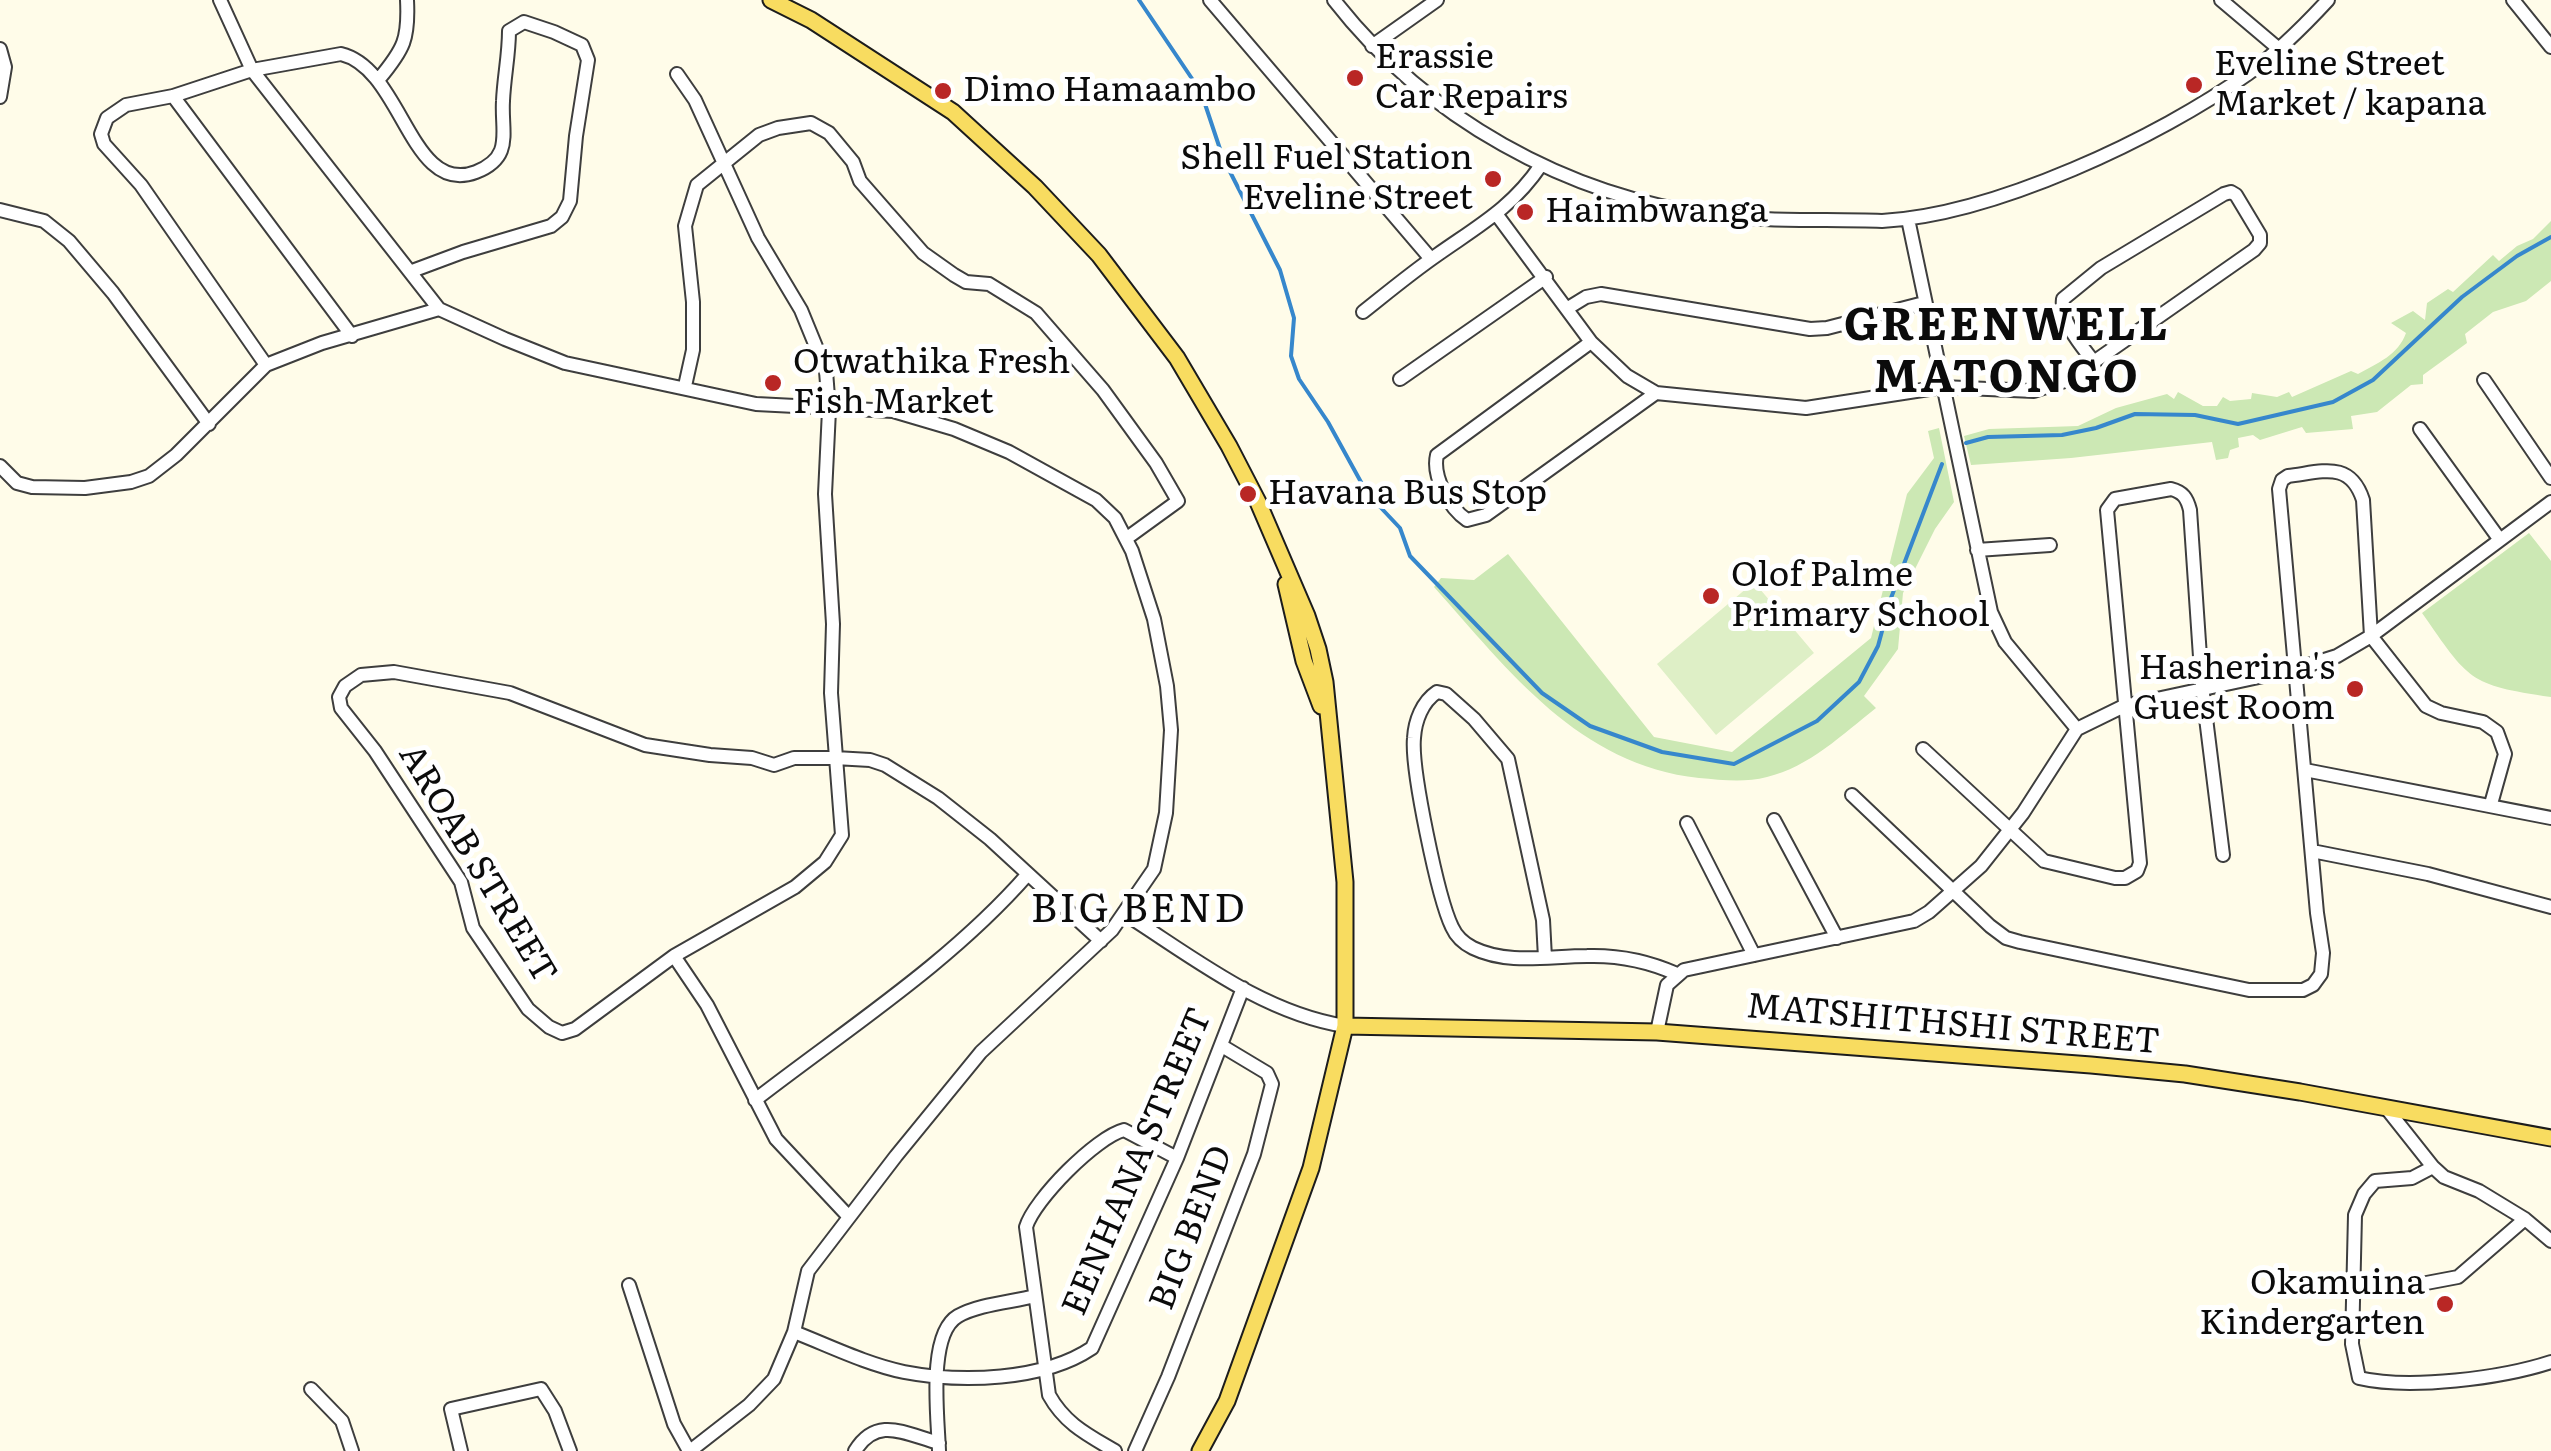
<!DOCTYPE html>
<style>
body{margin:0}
canvas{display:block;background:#fffce9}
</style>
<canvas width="2551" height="1451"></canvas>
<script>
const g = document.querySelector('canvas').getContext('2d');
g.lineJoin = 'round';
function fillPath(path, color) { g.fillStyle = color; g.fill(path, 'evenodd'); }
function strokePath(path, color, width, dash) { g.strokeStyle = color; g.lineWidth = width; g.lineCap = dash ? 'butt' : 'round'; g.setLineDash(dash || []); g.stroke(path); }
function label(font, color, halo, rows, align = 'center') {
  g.font = font + ' Literata,serif'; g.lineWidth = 10; g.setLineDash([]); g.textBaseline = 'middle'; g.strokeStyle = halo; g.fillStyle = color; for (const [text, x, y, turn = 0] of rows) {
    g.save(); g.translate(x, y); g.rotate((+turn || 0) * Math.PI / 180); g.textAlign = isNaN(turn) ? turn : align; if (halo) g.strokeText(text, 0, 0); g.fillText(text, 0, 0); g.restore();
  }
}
fillPath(new Path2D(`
 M 2551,221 L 2551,281 L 2526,301 L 2493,312 L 2465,334 L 2467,343 L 2423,375 L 2423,384 L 2411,385 L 2377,412 L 2351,416 L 2353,429 L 2306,433 L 2302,427 L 2260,440 L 2253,435 L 2238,438 L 2239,447 L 2230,450 L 2228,458 L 2216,460 L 2212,442 L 2071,458 L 1971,465 L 1964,436 L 1989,429 L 2078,426 L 2116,408 L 2167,394 L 2174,399 L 2178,392 L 2203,406 L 2217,406 L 2223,397 L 2230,401 L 2251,399 L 2252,393 L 2277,397 L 2289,392 L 2292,397 L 2351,371 L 2358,374 C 2378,363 2398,355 2406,333 L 2391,323 L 2413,311 L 2425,320 L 2427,303 L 2448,289 L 2453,292 L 2493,255 L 2499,261 L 2517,246 L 2533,239 Z
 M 1939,428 L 1954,502 L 1935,529 L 1903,593 L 1898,649 L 1864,696 L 1876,708 C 1843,734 1809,767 1767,777 C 1744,783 1722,780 1699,778 C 1579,765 1509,671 1434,587 L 1441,578 L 1474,580 L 1508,554 L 1654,737 L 1732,752 L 1871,638 L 1907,494 L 1934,458 L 1928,431 Z
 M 2529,533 L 2551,561 L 2551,697 C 2468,685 2469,680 2422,613 Z`), '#cce8b4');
fillPath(new Path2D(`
 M 1754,582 L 1814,653 L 1716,735 L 1657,664 Z`), '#deefc6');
strokePath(new Path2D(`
 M 1139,0 L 1201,92 L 1223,158 L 1280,270 L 1294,318 L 1291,356 L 1299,379 L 1328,422 L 1367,493 L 1400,528 L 1410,556 L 1542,693 L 1590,726 L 1662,752 L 1734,764 L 1817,721 L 1859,682 L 1878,646 L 1891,598 L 1942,464
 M 1966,443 L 1988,437 L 2062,435 L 2096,428 L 2135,414 L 2195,415 L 2238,424 L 2333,402 L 2373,380 L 2462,297 L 2517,256 L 2551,237`), '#3687cc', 4);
const minor = new Path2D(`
 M 220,0 L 252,70 L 439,309 L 505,339 L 565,363 L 756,404 L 893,411 L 954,429 L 1009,452 L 1096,500 L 1115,518 L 1132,551 L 1154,619 L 1167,686 L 1171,730 L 1166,813 L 1154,869 L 1112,930 L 981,1052 L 896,1156 L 808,1271 L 794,1332 L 774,1379 L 749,1405 L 690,1451
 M 1210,0 L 1431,259
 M 1334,0 C 1425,117 1567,197 1714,215 C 1769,222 1826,219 1882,221 C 1994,215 2158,138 2249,73 C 2278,52 2304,26 2328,0
 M 2221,0 L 2279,49
 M 2513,0 L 2551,47
 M 1372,46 L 1437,0
 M 0,49 L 5,67 L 0,97
 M 677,74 L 695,100 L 758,238 L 801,310 L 826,371 L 829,410 L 825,494 L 833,624 L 831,693 L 842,835 L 825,862 L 795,887 L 674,956 L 575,1029 L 562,1033 L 549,1027 L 528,1009 L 473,928 L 461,882 L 375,751 L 341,708 L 339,697 L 345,686 L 361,675 L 394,672 L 510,693 L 645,745 L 710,755 L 752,758 L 774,765 L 794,758 L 835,758 L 870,760 L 885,765 L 938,798 L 990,839 L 1101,941
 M 379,79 C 404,49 409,39 407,0
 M 173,96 L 352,336
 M 0,210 L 44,221 L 69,241 L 113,293 L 209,424
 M 1497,215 L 1591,342 L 1627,376 L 1656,393 L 1806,408 L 1942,387 L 2034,391 L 2068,380 L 2254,250 L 2260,243 L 2260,235 L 2236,195 L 2231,192 L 2224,194 L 2101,268 L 2063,299 C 2060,322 2081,345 2094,362
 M 1908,219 L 1991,612 L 2005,642 L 2077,729
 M 1568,308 L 1586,297 L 1601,294 L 1810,329 L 1827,328 L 1924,303
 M 1363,312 C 1387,293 1411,273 1437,255 C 1478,226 1512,208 1541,165
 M 1591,342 L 1437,455 C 1432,476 1449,508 1467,520 L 1486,515 L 1656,393
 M 266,365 L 141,185 L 104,144 L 101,134 L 107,118 L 126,105 L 173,96 L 252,70 L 341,54 C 403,69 410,197 476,172 C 514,157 501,132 503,101 C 504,77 509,55 509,31 L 524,22 L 554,32 L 582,45 L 588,60 L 576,136 L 570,201 L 562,217 L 551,226 L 463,252 L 412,271
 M 1400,379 L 1546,277
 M 2484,380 L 2551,478
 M 685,386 L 693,350 L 693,302 L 685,226 L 697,185 L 759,135 L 778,128 L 811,123 L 829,133 L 853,162 L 860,181 L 923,253 L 954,275 L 966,282 L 989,284 L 1036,313 L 1103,390 L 1156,463 L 1178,501 L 1127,538
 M 2420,429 L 2500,540
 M 0,466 L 17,483 L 32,487 L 85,488 L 131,482 L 149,476 L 176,455 L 266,365 L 322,343 L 439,309
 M 1977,550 L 2050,545
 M 1923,749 L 2044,861 L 2115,878 L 2125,878 L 2137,871 L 2140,863 L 2107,510 L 2115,499 L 2171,489 C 2183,492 2187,498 2190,510 L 2202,686 L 2223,855
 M 2305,770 L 2551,818
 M 1852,795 L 1990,926 L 2006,938 L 2020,942 L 2249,990 L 2303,990 L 2313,985 L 2321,974 L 2323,953 L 2317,913 L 2279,489 L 2282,480 L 2288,476 C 2322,472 2350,460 2363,500 L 2371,636 L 2426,706 L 2441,713 L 2483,722 L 2497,732 L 2505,754 L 2491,804
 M 1774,820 L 1837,938
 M 1687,823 L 1754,955
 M 2312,851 L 2428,874 L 2551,907
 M 1125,914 C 1194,958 1263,1013 1345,1026
 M 674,956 L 707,1005 L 776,1139 L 849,1217
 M 1545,958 L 1543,920 L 1508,759 L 1474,719 L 1446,694 L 1437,692 C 1422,702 1415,721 1414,738 C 1411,769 1438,898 1452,927 C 1456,936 1463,943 1473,948 C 1508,965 1549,956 1587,956 C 1618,955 1648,961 1677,974
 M 1657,1032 L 1667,985 L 1684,970 L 1914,921 L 1929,912 L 1981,866 L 2023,813 L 2077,729 L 2124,706 L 2296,669 L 2337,656 L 2371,636 L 2551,502
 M 755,1100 C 848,1028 950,963 1028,874
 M 2387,1109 L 2433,1167 L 2444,1177 L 2479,1191 L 2525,1219 L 2551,1241
 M 2433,1167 L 2412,1178 L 2375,1181 L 2364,1194 L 2355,1215 L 2352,1344 L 2359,1378 C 2410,1390 2502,1378 2551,1362
 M 2354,1282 L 2421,1284 L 2458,1277 L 2525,1219
 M 629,1285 L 674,1424 L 689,1451
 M 794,1332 C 830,1346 866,1364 904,1372 C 961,1383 1043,1381 1092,1348 L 1177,1158 L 1243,988
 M 311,1389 L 342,1421 L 352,1451
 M 461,1451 L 451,1409 L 541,1389 L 555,1411 L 570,1451
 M 855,1451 C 877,1415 905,1434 939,1443
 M 939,1451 C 938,1418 927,1334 958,1316 C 979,1304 1012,1302 1035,1296
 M 1115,1451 C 1088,1435 1065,1424 1049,1395 L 1026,1227 C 1034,1200 1096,1137 1124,1130 L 1177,1158
 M 1135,1451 L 1168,1377 L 1254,1154 L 1272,1084 L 1267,1073 L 1222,1046`);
const major = new Path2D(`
 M 771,0 L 811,20 L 953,112 L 1035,187 L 1099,255 L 1177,358 L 1229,446 L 1258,502 L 1307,616 L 1318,649 L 1325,682 L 1345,882 L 1345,1026 L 1311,1168 L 1227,1401 L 1200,1451
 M 1286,584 L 1304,661 L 1321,706
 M 1345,1026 L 1657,1032 L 2091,1065 L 2185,1074 L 2300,1092 L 2551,1138`);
strokePath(minor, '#3e3e3e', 16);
strokePath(major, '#1c1c1c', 19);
strokePath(minor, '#fff', 12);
strokePath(major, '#f8dc60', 15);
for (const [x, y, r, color] of [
 [1355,78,10,"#b92725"],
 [2194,85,10,"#b92725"],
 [943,91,10,"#b92725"],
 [1493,179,10,"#b92725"],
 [1525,212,10,"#b92725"],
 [773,383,10,"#b92725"],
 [1248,494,10,"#b92725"],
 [1711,596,10,"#b92725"],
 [2355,689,10,"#b92725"],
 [2445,1304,10,"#b92725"]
]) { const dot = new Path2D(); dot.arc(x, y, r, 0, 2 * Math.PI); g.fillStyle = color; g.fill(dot); strokePath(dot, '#fff', 4); }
label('35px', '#0b0b0b', '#fff', [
 ["Erassie",1375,58],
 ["Car Repairs",1375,98],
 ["Eveline Street",2214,65],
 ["Market / kapana",2214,105],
 ["Dimo Hamaambo",963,91],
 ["Shell Fuel Station",1473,159,"right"],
 ["Eveline Street",1473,199,"right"],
 ["Haimbwanga",1545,212],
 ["Otwathika Fresh",793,363],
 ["Fish Market",793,403],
 ["Havana Bus Stop",1268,494],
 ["Olof Palme",1731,576],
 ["Primary School",1731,616],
 ["Hasherina's",2335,669,"right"],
 ["Guest Room",2335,709,"right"],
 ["Okamuina",2425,1284,"right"],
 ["Kindergarten",2425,1324,"right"]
], 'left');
label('35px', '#0b0b0b', '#fff', [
 ["AROAB STREET",477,864,59],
 ["MATSHITHSHI STREET",1953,1025,5],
 ["EENHANA STREET",1138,1162,-67],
 ["BIG BEND",1192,1228,-69]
]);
g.letterSpacing = '2.5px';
label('40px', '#0b0b0b', '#fff', [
 ["BIG BEND",1139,910]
]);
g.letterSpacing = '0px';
g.letterSpacing = '2.5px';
label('bold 45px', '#0b0b0b', '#fff', [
 ["GREENWELL",2007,327],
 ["MATONGO",2007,379]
]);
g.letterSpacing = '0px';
</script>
